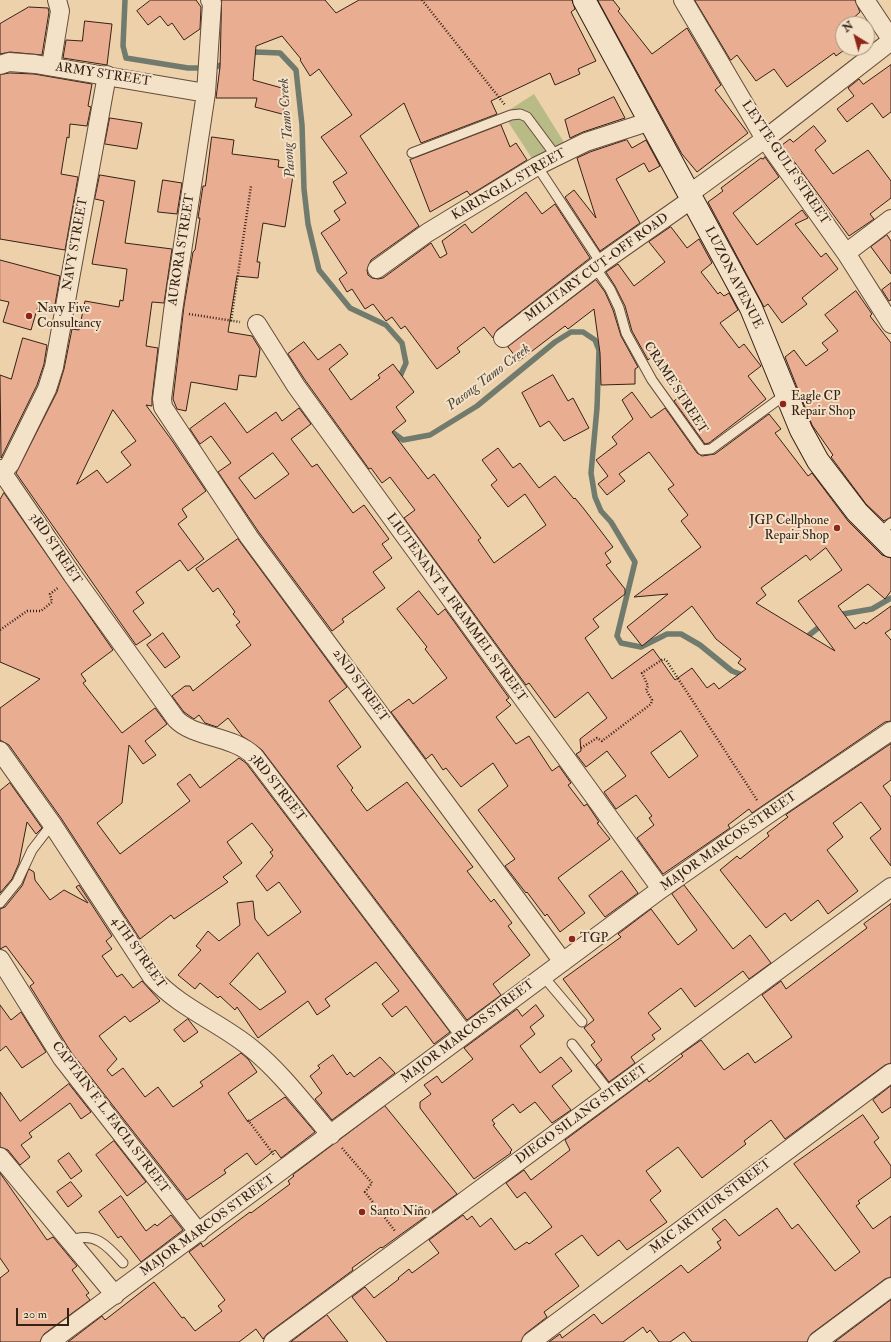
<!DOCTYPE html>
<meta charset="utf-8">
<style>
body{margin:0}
#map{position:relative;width:891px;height:1342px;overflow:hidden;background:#ecd1aa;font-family:"IM FELL Double Pica",serif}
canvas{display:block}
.north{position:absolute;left:835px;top:16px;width:40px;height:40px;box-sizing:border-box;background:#f3e1c8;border:1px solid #a79481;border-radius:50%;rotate:323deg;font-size:11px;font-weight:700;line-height:16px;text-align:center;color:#362116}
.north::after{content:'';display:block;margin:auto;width:14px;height:18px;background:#8f2418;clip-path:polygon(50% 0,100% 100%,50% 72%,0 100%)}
.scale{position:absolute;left:16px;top:1308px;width:53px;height:18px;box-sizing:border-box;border:2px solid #362116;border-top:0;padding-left:5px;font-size:12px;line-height:14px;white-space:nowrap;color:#362116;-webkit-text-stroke:3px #f3e1c8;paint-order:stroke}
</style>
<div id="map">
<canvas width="891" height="1342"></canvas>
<div class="north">N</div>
<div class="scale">20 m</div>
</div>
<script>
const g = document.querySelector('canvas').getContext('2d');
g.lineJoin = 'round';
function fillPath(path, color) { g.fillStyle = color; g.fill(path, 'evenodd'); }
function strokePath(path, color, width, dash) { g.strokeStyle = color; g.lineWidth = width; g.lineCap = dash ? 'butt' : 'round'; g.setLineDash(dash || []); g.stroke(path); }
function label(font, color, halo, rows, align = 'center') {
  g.font = font + ' "IM FELL Double Pica",serif'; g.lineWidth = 4; g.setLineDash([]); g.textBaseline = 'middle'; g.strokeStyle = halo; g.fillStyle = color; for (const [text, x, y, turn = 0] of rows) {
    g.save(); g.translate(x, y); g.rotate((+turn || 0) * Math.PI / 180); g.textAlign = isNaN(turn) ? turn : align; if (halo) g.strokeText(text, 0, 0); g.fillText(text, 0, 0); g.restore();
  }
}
fillPath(new Path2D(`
 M 534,94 L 565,144 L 535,163 L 503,114 Z`), '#b9bb87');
strokePath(new Path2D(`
 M 125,0 L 123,46 L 126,58 L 188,68 L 214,68 L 225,63
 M 248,54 L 255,52 L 280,53 L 296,70 L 302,125 L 304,189 L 308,224 L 319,270 L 350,308 L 386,325 L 402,343 L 406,363 L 398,381
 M 388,429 L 403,440 L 430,435 L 477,406 L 555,342 L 571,332 L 583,332 L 595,340 L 599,350 L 597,408 L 591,473 L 595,497 L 601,511 L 611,522 L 635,562 L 617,636 L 621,643 L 641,647 L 667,634 L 681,634 L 700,645 L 732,671 L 745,676
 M 837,615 L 872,609 L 891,598
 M 803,640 L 823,624`), '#717b6d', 5.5);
const building = new Path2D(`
 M 151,0 L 196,0 L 201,7 L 200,29 L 184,40 L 172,23 L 168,26 L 160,16 L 148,25 L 137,11 Z
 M 222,0 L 325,0 L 336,13 L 359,0 L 572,0 L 575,9 L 571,12 L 596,61 L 578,69 L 580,74 L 555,85 L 550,73 L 491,101 L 497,114 L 421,143 L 404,103 L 360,136 L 419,226 L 371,260 L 367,270 L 368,275 L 372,278 L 378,279 L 383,278 L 431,243 L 440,258 L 447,254 L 442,241 L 465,224 L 472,233 L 526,192 L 542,214 L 555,204 L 590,258 L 497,330 L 493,338 L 484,327 L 457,348 L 460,352 L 437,369 L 405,326 L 401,329 L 392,317 L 386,321 L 373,304 L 365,309 L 352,289 L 347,292 L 339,279 L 347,273 L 321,233 L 340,220 L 334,211 L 346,203 L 333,182 L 347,173 L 321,137 L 352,115 L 319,69 L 310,76 L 300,60 L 301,59 L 282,36 L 256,46 L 253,80 L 289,90 L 282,114 L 255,107 L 257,98 L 216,98 L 220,67 Z
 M 598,0 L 613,0 L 620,9 L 618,11 L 652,54 L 687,28 L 721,85 L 715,90 L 748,133 L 697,172 L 682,154 Z
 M 695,0 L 855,0 L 860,12 L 849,22 L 850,24 L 843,24 L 843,48 L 847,48 L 836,56 L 834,53 L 787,87 L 774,69 L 756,81 L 737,55 L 731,60 Z
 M 29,7 L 48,8 L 49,12 L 42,55 L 10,52 L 0,54 L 0,24 Z
 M 85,21 L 112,24 L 107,65 L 63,58 L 66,40 L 82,41 Z
 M 891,65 L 891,112 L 883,118 L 872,103 L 847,122 L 837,109 L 854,96 L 848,88 L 859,79 L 863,84 Z
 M 10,73 L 34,74 L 92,84 L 88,106 L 91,107 L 87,126 L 70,124 L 69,138 L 67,137 L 61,174 L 78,177 L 65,250 L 0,239 L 0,75 Z
 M 614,97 L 625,118 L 583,132 L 570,138 L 565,120 Z
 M 110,118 L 142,123 L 137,149 L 105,144 Z
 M 501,125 L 510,147 L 516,143 L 527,160 L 470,195 L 467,191 L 430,212 L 410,160 Z
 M 814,126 L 826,141 L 815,150 L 833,174 L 868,150 L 891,181 L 891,198 L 870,214 L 874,219 L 849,236 L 782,145 L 790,139 L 793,142 Z
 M 212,137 L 234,140 L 232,154 L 279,160 L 278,167 L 294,169 L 285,227 L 263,223 L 257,262 L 260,262 L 258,278 L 237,276 L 228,332 L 252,336 L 260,349 L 256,377 L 239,375 L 237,390 L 191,382 L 186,411 L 177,409 L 173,399 L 184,306 L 193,252 L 195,250 L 200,218 L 198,218 L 203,186 L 205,186 Z
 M 627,140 L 632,148 L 646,140 L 660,166 L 649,172 L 644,163 L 616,179 L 640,223 L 600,251 L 565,197 L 574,190 L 596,218 L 577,158 L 590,152 Z
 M 765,157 L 779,177 L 733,213 L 757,245 L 802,210 L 808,218 L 795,224 L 821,257 L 826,253 L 838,269 L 802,298 L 807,304 L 782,323 L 768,304 L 764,307 L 708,202 L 723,191 L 721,188 L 761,158 L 763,159 Z
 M 100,175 L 135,181 L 125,243 L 172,249 L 164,303 L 152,302 L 146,346 L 158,348 L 152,398 L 152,406 L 146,405 L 173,442 L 206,491 L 182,509 L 187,517 L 178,524 L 204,559 L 188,571 L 180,560 L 136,592 L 144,603 L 133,611 L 151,635 L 136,645 L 16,473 L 57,392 L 64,369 L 72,329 L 79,330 L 85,301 L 119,307 L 120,300 L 123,301 L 127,269 L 92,264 L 104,201 L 95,199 ZM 113,410 L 136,441 L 121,452 L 131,465 L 107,483 L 97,470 L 77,484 Z
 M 163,180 L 182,183 L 177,214 L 158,212 Z
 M 671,227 L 687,248 L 699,239 L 712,263 L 701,272 L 718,294 L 720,292 L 724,296 L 729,293 L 738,310 L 720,323 L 739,348 L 744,344 L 761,366 L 748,376 L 766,399 L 709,443 L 705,444 L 674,401 L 687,391 L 657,352 L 648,360 L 632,331 L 625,306 L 615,286 L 606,272 L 618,264 L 634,286 L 665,262 L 649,242 Z
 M 887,235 L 891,241 L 891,274 L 871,247 Z
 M 0,260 L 60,276 L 54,310 L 38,306 L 31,330 L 3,322 L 9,302 L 0,300 Z
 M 596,280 L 605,292 L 613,310 L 621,336 L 638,367 L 635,369 L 635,384 L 601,385 L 600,353 L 594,309 L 568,329 L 565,326 L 519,361 L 508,347 Z
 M 891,283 L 891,300 L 889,301 L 882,290 Z
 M 856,291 L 872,314 L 870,316 L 891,343 L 891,517 L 884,521 L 866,504 L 831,457 L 833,455 L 812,425 L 785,357 L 794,350 L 806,366 L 828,350 L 822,343 L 838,331 L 825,315 Z
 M 23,338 L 47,345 L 44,364 L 37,385 L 1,458 L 0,375 L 11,379 Z
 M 304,342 L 318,360 L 340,344 L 348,354 L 329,369 L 351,400 L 380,378 L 378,375 L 393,364 L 414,392 L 396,407 L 406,421 L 392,432 L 428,479 L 434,474 L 481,538 L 478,540 L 494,563 L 546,525 L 525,494 L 508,507 L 491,485 L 497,480 L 482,460 L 498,448 L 513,468 L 520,463 L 539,488 L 555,476 L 574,499 L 575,498 L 584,509 L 613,547 L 605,553 L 611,562 L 606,565 L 625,589 L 625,594 L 593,619 L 599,627 L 585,638 L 612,679 L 653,649 L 675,680 L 692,668 L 707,688 L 714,683 L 719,689 L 746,669 L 738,663 L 741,659 L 716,639 L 692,606 L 642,646 L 627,627 L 668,594 L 634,597 L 701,547 L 681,521 L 688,515 L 668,489 L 674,485 L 649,452 L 619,474 L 625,481 L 607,495 L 598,484 L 608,476 L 596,460 L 617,444 L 612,437 L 633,419 L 622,400 L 632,392 L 651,418 L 665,408 L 697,453 L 702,456 L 715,454 L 769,414 L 781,429 L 775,433 L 808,476 L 812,473 L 848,521 L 882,555 L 891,558 L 891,591 L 885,599 L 868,584 L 838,606 L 855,629 L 864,622 L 866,624 L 891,606 L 891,629 L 885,633 L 891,640 L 891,721 L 885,722 L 752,813 L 749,809 L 728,825 L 730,828 L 663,874 L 637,838 L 654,825 L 649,818 L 652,816 L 636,795 L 616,809 L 604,792 L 626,776 L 607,751 L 586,767 L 576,754 L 581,751 L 580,739 L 607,718 L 588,692 L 555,718 L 529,683 L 526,685 L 404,518 L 415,510 L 390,477 L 382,483 L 371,468 L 369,469 L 305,380 L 288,354 ZM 826,548 L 842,570 L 798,601 L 835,651 L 756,603 L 766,595 L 761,588 L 806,555 L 810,560 ZM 681,731 L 698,756 L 669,778 L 651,753 Z
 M 553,375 L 568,401 L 573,398 L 589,428 L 564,441 L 549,421 L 540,427 L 522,393 Z
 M 225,403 L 247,433 L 276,412 L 282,421 L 299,408 L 311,424 L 291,439 L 312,467 L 317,464 L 353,513 L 364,505 L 389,539 L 382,544 L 392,558 L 373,572 L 385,588 L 342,619 L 344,622 L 332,631 L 258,531 L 218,472 L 231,463 L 211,436 L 200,444 L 190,429 ZM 273,453 L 289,474 L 255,499 L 239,478 Z
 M 4,493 L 113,650 L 81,674 L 86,681 L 83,683 L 122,733 L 155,708 L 167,724 L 145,741 L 156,755 L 143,764 L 129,745 L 122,803 L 97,823 L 120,854 L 190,801 L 177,784 L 190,774 L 200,788 L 239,758 L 246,763 L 450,1032 L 434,1044 L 406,1006 L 392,1017 L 382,1004 L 399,991 L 376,962 L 325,999 L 330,1006 L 317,1015 L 308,1001 L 258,1038 L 237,1007 L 235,1010 L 220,996 L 218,998 L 200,983 L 195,989 L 178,975 L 201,950 L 196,946 L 208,931 L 219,941 L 240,925 L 237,903 L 253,901 L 255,919 L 268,936 L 301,912 L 279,882 L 267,891 L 256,876 L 273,856 L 270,852 L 273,850 L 252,823 L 227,842 L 242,863 L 223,877 L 228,882 L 174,919 L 171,915 L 140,939 L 61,818 L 9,745 L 0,740 L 0,708 L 40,679 L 0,662 L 0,500 ZM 258,953 L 286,992 L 260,1010 L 230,984 Z
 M 238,539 L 347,687 L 329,701 L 361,747 L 337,766 L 353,788 L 351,790 L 367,811 L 407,782 L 473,867 L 467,871 L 491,902 L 494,899 L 512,923 L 508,926 L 530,955 L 493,984 L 501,995 L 467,1020 L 262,750 L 242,736 L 228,718 L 217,727 L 205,723 L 199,715 L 194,719 L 184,712 L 172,696 L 185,686 L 190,686 L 193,691 L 251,645 L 236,625 L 240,622 L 233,614 L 235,612 L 218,588 L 213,592 L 196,569 Z
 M 419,591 L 438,615 L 445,609 L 509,698 L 506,700 L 511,705 L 496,717 L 516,744 L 529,736 L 552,771 L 559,766 L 571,783 L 568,785 L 584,806 L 587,804 L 599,822 L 597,823 L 610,839 L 558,878 L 585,913 L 560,932 L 547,914 L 545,916 L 527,892 L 526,893 L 505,866 L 515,859 L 478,810 L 508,786 L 493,763 L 461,787 L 446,768 L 443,770 L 432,754 L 426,759 L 391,712 L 409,699 L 413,704 L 447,678 L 425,649 L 427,647 L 397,609 Z
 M 163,633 L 180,657 L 165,668 L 147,645 Z
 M 891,744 L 891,780 L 883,786 L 891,797 L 891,866 L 870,838 L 881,829 L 861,802 L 833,823 L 843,837 L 827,850 L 858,891 L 828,914 L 818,900 L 791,921 L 785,913 L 766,928 L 720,870 L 737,856 L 740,859 L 769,836 L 767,833 L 788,817 L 786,815 Z
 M 10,783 L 42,828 L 36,834 L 27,822 L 19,863 L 12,879 L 0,893 L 0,791 Z
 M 29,869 L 34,872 L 35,880 L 50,900 L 64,890 L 88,903 L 76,887 L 79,885 L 112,936 L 106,941 L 112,949 L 102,956 L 117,977 L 122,974 L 133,988 L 142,981 L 160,1001 L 130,1022 L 125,1016 L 99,1036 L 117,1059 L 107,1070 L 112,1076 L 123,1068 L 145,1097 L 158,1087 L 173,1107 L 203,1086 L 200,1082 L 241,1053 L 248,1059 L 257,1072 L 228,1093 L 248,1122 L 285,1097 L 315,1132 L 281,1158 L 275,1150 L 256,1165 L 247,1153 L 224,1170 L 226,1173 L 187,1200 L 71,1052 L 30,986 L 34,983 L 6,946 L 0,949 L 0,909 L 5,907 L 22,886 Z
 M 622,871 L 638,893 L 605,917 L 589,896 Z
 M 684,885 L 733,949 L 750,935 L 771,963 L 749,979 L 743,971 L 695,1007 L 681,988 L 648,1013 L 661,1029 L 652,1035 L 655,1039 L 631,1057 L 635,1063 L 609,1082 L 596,1065 L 602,1060 L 591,1045 L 595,1042 L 584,1028 L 594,1020 L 563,979 L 621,937 L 618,934 L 651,909 L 678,945 L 697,930 L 672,894 Z
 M 891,904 L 891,1063 L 885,1065 L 785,1139 L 771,1120 L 744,1141 L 746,1144 L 702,1178 L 678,1147 L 646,1171 L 661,1191 L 650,1200 L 667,1222 L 627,1250 L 619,1240 L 598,1256 L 582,1235 L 555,1254 L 579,1286 L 544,1312 L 547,1317 L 525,1334 L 521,1342 L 387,1342 L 352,1297 L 365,1287 L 374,1298 L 399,1279 L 398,1278 L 409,1269 L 412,1273 L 439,1253 L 429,1240 L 463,1215 L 467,1220 L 472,1216 L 480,1227 L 491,1218 L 515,1250 L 527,1242 L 529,1244 L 552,1227 L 525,1192 L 517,1198 L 506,1183 L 524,1170 L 531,1180 L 570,1150 L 565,1140 L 647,1079 L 649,1082 L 683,1056 L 681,1054 L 701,1040 L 724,1070 L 748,1053 L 755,1063 L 792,1037 L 762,995 L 781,981 L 786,989 L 867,928 L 864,924 Z
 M 0,1005 L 11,1020 L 21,1012 L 46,1052 L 22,1068 L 6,1046 L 0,1051 Z
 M 536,1005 L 544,1016 L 530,1027 L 535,1034 L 520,1046 L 540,1073 L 561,1057 L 572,1071 L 552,1086 L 571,1110 L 552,1123 L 535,1102 L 520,1113 L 513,1104 L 492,1120 L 495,1124 L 493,1125 L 512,1150 L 510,1152 L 511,1153 L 474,1179 L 420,1108 L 420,1102 L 431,1094 L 424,1085 L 437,1076 L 442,1083 L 473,1059 L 464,1048 L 517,1009 L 522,1016 Z
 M 188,1019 L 198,1032 L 184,1042 L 174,1030 Z
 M 333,1055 L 347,1075 L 350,1072 L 354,1077 L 380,1057 L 395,1073 L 332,1120 L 315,1099 L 322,1093 L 310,1076 L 320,1068 L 318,1066 Z
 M 69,1084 L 91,1112 L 81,1119 L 70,1103 L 29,1133 L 32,1137 L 21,1145 L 30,1157 L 20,1165 L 8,1150 L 0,1147 L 0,1092 L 20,1121 Z
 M 891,1086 L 891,1107 L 882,1113 L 873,1100 Z
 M 385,1106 L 457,1194 L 382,1248 L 381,1247 L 352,1268 L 353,1270 L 267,1334 L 263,1339 L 256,1329 L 239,1342 L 68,1342 L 102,1316 L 105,1320 L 154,1282 L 182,1318 L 184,1317 L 195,1331 L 222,1311 L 218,1306 L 225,1300 L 189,1252 L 201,1243 L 203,1247 L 250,1212 L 251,1213 L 290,1184 L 288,1181 L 294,1176 L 293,1175 Z
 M 863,1115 L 879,1138 L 874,1142 L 891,1166 L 891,1177 L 858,1201 L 860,1203 L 856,1206 L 873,1229 L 891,1216 L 891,1277 L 885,1279 L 811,1334 L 807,1342 L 692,1342 L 684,1332 L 670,1342 L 659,1342 L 650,1330 L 647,1333 L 643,1327 L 623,1342 L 549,1342 L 560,1334 L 562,1338 L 594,1314 L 602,1324 L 681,1265 L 688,1273 L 721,1248 L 717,1242 L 721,1240 L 712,1229 L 725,1219 L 739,1236 L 777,1208 L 792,1229 L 798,1224 L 835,1271 L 860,1252 L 794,1164 Z
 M 114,1141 L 146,1182 L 127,1196 L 96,1155 Z
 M 69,1153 L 82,1171 L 71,1179 L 58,1161 Z
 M 0,1173 L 47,1240 L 53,1237 L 77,1266 L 72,1270 L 89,1293 L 86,1295 L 90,1300 L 44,1334 L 40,1342 L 0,1342 L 0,1278 L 9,1271 L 0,1258 Z
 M 71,1182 L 82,1196 L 68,1207 L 57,1192 Z
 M 121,1196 L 146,1231 L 155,1224 L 157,1226 L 171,1215 L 183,1230 L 141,1262 L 121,1236 L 118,1238 L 99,1212 Z
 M 891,1300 L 891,1342 L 835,1342 Z
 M 327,1315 L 348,1342 L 291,1342 Z`);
fillPath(building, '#e9ad91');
strokePath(building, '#362116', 1);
const service = new Path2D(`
 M 412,153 L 511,115 L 520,114 L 527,117 L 556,156
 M 537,166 L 601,263
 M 595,267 L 610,289 L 619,308 L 626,333 L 652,380 L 702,450 L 711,449 L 786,394
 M 879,534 L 891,523
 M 0,903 L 17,882 L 32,850 L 52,824
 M 543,976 L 582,1022
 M 572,1044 L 611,1094
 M 69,1241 C 94,1230 108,1246 123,1263`);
const minor = new Path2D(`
 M 210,0 L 212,3 L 206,93 L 173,311 L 162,399 L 163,407 L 249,537 L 563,962
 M 683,0 L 765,139 L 846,253 L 891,324
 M 865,0 L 891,39
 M 0,65 L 9,62 L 35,64 L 206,93
 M 51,66 L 60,11 L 57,0
 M 689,194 L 765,139 L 891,41
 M 846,253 L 891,219
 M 377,269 L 427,233 L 537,166 L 586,142 L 651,121
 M 257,324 L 296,386 L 661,889
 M 503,338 L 601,263 L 692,199
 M 0,469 L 73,576 L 176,719 C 194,738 232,735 254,756 L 464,1034
 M 3,472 L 10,464 L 47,389 L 54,367 L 107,75
 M 0,751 L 52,824 L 152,977 C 180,1008 219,1022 251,1048 C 281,1072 306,1106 331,1135
 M 0,959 L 62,1058 L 199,1233
 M 0,1157 L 115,1295
 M 50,1342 L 661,889 L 767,815 L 891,731
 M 273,1342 L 891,887
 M 531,1342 L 891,1073
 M 817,1342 L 891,1287`);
const secondary = new Path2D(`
 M 584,0 L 751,308 L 801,430 L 818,461 L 857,512 L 891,546`);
strokePath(service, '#644d3b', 11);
strokePath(minor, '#644d3b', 20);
strokePath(secondary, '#362116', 24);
strokePath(new Path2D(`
 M 422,0 L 505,105
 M 189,314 L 240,322
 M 231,321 L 251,186
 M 0,630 L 27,611 L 41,611 L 52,602 L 50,594 L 59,587
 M 581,748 L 597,738 L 602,741 L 651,704 L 652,700 L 646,690 L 648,686 L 642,673 L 663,659 L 666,660 L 757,800
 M 248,1120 L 274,1155
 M 342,1148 L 372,1183 L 365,1192 L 395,1231`), '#362116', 2.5, [1, 2]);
strokePath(service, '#f3e1c8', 9);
strokePath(minor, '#f3e1c8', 18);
strokePath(secondary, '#f3e1c8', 22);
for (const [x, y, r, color] of [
 [29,316,4,"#8f2418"],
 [783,404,4,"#8f2418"],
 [837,528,4,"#8f2418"],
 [572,939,4,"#8f2418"],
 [362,1212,4,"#8f2418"]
]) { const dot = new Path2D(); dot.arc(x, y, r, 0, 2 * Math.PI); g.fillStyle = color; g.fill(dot); strokePath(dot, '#f3e1c8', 1.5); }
label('13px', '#362116', '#f3e1c8', [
 ["ARMY STREET",103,75,9],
 ["LEYTE GULF STREET",785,163,56],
 ["KARINGAL STREET",509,185,-30],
 ["NAVY STREET",76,244,-80],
 ["AURORA STREET",182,250,-81],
 ["MILITARY CUT-OFF ROAD",597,268,-36],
 ["LUZON AVENUE",733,278,63],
 ["CRAME STREET",675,388,57],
 ["3RD STREET",55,549,56],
 ["LIUTENANT A. FRAMMEL STREET",456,608,54],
 ["2ND STREET",360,686,54],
 ["3RD STREET",277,788,52],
 ["MAJOR MARCOS STREET",729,842,-35],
 ["4TH STREET",138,953,55],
 ["MAJOR MARCOS STREET",468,1032,-37],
 ["DIEGO SILANG STREET",582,1115,-36],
 ["CAPTAIN F. L. FACIA STREET",110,1118,53],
 ["MAC ARTHUR STREET",711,1207,-37],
 ["MAJOR MARCOS STREET",208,1226,-36]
]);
label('13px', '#362116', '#f3e1c8', [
 ["Navy Five",37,309],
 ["Consultancy",37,324],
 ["Eagle CP",791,397],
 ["Repair Shop",791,412],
 ["JGP Cellphone",829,521,"right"],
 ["Repair Shop",829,536,"right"],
 ["TGP",580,939],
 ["Santo Niño",370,1212]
], 'left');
label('italic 14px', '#4f463a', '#f3e1c8', [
 ["Pasong Tamo Creek",288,128,-94],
 ["Pasong Tamo Creek",489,378,-37]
]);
</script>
